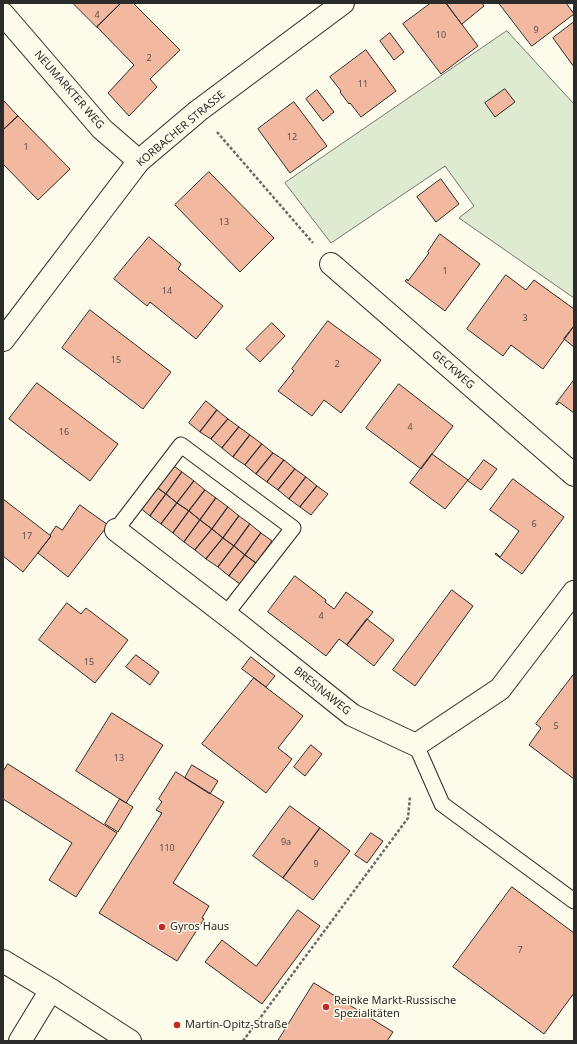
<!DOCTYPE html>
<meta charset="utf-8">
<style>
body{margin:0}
#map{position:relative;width:577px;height:1044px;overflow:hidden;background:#fdfbea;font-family:"Noto Sans",sans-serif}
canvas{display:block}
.frame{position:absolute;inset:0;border:4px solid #2b2b2b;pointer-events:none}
</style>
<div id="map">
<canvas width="577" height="1044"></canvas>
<div class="frame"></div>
</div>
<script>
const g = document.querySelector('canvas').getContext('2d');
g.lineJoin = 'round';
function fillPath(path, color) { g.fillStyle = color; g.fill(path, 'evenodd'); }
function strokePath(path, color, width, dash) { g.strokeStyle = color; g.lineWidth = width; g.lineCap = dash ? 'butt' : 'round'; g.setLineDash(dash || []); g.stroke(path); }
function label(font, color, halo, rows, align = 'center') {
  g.font = font + ' "Noto Sans",sans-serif'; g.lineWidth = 3; g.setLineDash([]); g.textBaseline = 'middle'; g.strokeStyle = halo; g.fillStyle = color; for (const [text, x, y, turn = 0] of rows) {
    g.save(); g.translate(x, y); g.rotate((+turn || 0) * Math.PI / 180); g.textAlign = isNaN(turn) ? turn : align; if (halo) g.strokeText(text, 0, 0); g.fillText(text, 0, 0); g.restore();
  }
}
const green = new Path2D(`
 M 507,31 L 574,104 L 574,298 L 459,218 L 474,206 L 445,166 L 331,243 L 285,183 Z`);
fillPath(green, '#deebd1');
strokePath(green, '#74746e', 1);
const building = new Path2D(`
 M 73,3 L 121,3 L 97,27 Z
 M 121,3 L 133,3 L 180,50 L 150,79 L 157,87 L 129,116 L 108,93 L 134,65 L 97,27 Z
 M 431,3 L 446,3 L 478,46 L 441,74 L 403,24 Z
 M 446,3 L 482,3 L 484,6 L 462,24 Z
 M 499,3 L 566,3 L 574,14 L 532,46 Z
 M 574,22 L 574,67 L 553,38 Z
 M 390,33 L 404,52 L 394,60 L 380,41 Z
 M 366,50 L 396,91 L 361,117 L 350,103 L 349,104 L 340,92 L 341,91 L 330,77 Z
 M 505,89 L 515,102 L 495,117 L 485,103 Z
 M 317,90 L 334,112 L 323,121 L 306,99 Z
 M 3,100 L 18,116 L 3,130 Z
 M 294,102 L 327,146 L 290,173 L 258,129 Z
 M 18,116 L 70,169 L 38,200 L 3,164 L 3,130 Z
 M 209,172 L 274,238 L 240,272 L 175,205 Z
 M 441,179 L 459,204 L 436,222 L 417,197 Z
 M 440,234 L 480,264 L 445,311 L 405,281 L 407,279 L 408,281 L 429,253 L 428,252 Z
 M 149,237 L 181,264 L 178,269 L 223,306 L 196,339 L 150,302 L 147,306 L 114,279 Z
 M 506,275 L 526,290 L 534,280 L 574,309 L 574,326 L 543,369 L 511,345 L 503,356 L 467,329 Z
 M 90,310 L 171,372 L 143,409 L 62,348 Z
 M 328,321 L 381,360 L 341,413 L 324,400 L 312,416 L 278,391 L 294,371 L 292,369 Z
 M 272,323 L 285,336 L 260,362 L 246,349 Z
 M 574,326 L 574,347 L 564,339 Z
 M 574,380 L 574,413 L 559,402 L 557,405 L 556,404 Z
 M 37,383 L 118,444 L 90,481 L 9,419 Z
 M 399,384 L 453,426 L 421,469 L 366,428 Z
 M 206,401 L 217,410 L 200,432 L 189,423 Z
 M 217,410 L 228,419 L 211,439 L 200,432 Z
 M 228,419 L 239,427 L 222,448 L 211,439 Z
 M 239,427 L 250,435 L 233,457 L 222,448 Z
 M 250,435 L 262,444 L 245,465 L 233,457 Z
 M 262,444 L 273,453 L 256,474 L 245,465 Z
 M 273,453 L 284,460 L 267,482 L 256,474 Z
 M 432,454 L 468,480 L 445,509 L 410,483 Z
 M 284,460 L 295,469 L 278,490 L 267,482 Z
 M 484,460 L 497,469 L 481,490 L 468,481 Z
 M 171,464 L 182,472 L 166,494 L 155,486 Z
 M 295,469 L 306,477 L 289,499 L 278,490 Z
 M 182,472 L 194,481 L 177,503 L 166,494 Z
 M 306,477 L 317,486 L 300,507 L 289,499 Z
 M 513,479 L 564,517 L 522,574 L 495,554 L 496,553 L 500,557 L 519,531 L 490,510 Z
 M 194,481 L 205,490 L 189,511 L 177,503 Z
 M 155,486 L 166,494 L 150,516 L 139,507 Z
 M 317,486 L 328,494 L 311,515 L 300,507 Z
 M 205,490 L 216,498 L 200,520 L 189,511 Z
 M 166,494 L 177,503 L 161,524 L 150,516 Z
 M 216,498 L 228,507 L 212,529 L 200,520 Z
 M 3,499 L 51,536 L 23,572 L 3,556 Z
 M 177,503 L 189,511 L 173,533 L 161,524 Z
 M 80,505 L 108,525 L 68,577 L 38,553 L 51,536 L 50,535 L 56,526 L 62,530 Z
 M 228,507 L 239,516 L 223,538 L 212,529 Z
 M 189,511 L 200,520 L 184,542 L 173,533 Z
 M 239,516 L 250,524 L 234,546 L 223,538 Z
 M 200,520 L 212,529 L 195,550 L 184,542 Z
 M 250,524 L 261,533 L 245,555 L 234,546 Z
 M 212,529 L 223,538 L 206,559 L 195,550 Z
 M 261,533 L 272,541 L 256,563 L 245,555 Z
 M 223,538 L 234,546 L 218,567 L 206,559 Z
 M 234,546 L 245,555 L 229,576 L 218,567 Z
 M 245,555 L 256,563 L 240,584 L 229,576 Z
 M 295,576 L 326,600 L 325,602 L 334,609 L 346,592 L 373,612 L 347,645 L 339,639 L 326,656 L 268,612 Z
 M 452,590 L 473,606 L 415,686 L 393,670 Z
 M 67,603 L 81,614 L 86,608 L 128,640 L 95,683 L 39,640 Z
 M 367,619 L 394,640 L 374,666 L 347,645 Z
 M 136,655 L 159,672 L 150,685 L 126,667 Z
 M 251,657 L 275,676 L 266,687 L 242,669 Z
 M 574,674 L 574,779 L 529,745 L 541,728 L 536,724 Z
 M 254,678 L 303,716 L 278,748 L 292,759 L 266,793 L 202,744 Z
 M 112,713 L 163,745 L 126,803 L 76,771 Z
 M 311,745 L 322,754 L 305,776 L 294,767 Z
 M 8,764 L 117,833 L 76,897 L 49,880 L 72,843 L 3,799 L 3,772 Z
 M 192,765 L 218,781 L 210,794 L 185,778 Z
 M 176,772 L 224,802 L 173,883 L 209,906 L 202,918 L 204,919 L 177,961 L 99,913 L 162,813 L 156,810 L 162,802 L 159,799 Z
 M 120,799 L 133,807 L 118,832 L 105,824 Z
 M 290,806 L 320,828 L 283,878 L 253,856 Z
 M 320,828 L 350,851 L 313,900 L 283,878 Z
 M 371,833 L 383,841 L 367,863 L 355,855 Z
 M 512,887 L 574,933 L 574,993 L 544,1034 L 453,967 Z
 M 298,910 L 320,926 L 262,1004 L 205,962 L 222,940 L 256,966 Z
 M 314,983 L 393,1032 L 387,1041 L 278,1041 Z`);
fillPath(building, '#f2b8a0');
strokePath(building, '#2b2b2b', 1);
const lane = new Path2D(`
 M 116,530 L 181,445 L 293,528 L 226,614
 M 416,745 L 442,804 L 574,901`);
const street = new Path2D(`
 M 3,14 L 102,129 L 139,161
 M 331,264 L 574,475
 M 3,340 L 139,161 L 198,111 L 343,3
 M 116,530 L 238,624 L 352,715 L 416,745 L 500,689 L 574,592
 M 20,1041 L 51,990`);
const secondary = new Path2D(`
 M 3,961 L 51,990 L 130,1041`);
strokePath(lane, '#2b2b2b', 17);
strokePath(street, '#2b2b2b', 24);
strokePath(secondary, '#2b2b2b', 24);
strokePath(new Path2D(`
 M 217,132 L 313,243
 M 243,1041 L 408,818 L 410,797`), '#6a6964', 2.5, [3, 2]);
strokePath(lane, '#fdfbea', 15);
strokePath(street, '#fdfbea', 22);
strokePath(secondary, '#fdfbea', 22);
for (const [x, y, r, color] of [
 [162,927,4,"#c62828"],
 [326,1007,4,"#c62828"],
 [177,1025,4,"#c62828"]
]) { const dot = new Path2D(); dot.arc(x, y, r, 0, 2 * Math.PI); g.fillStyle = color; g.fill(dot); strokePath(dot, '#fdfbea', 1.5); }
label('9px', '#5d4e48', null, [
 ["4",97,15],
 ["9",536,30],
 ["10",441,35],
 ["2",149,58],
 ["11",363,84],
 ["12",292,137],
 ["1",26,147],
 ["13",224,222],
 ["1",445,271],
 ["14",167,291],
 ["3",525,318],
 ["15",116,360],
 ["2",337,364],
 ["4",410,427],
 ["16",64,432],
 ["6",534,524],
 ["17",27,536],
 ["4",321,616],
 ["15",89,662],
 ["5",556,726],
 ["13",119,758],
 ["9a",286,842],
 ["110",167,848],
 ["9",316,864],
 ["7",520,950]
]);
label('11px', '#2b2b2b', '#fdfbea', [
 ["NEUMARKTER WEG",69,90,49],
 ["KORBACHER STRASSE",181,129,-40],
 ["GECKWEG",453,370,41],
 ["BRESINAWEG",322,691,39]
]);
label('11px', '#2b2b2b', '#fdfbea', [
 ["Gyros Haus",170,927],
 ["Reinke Markt-Russische",334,1001],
 ["Spezialitäten",334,1014],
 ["Martin-Opitz-Straße",185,1025]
], 'left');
</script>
